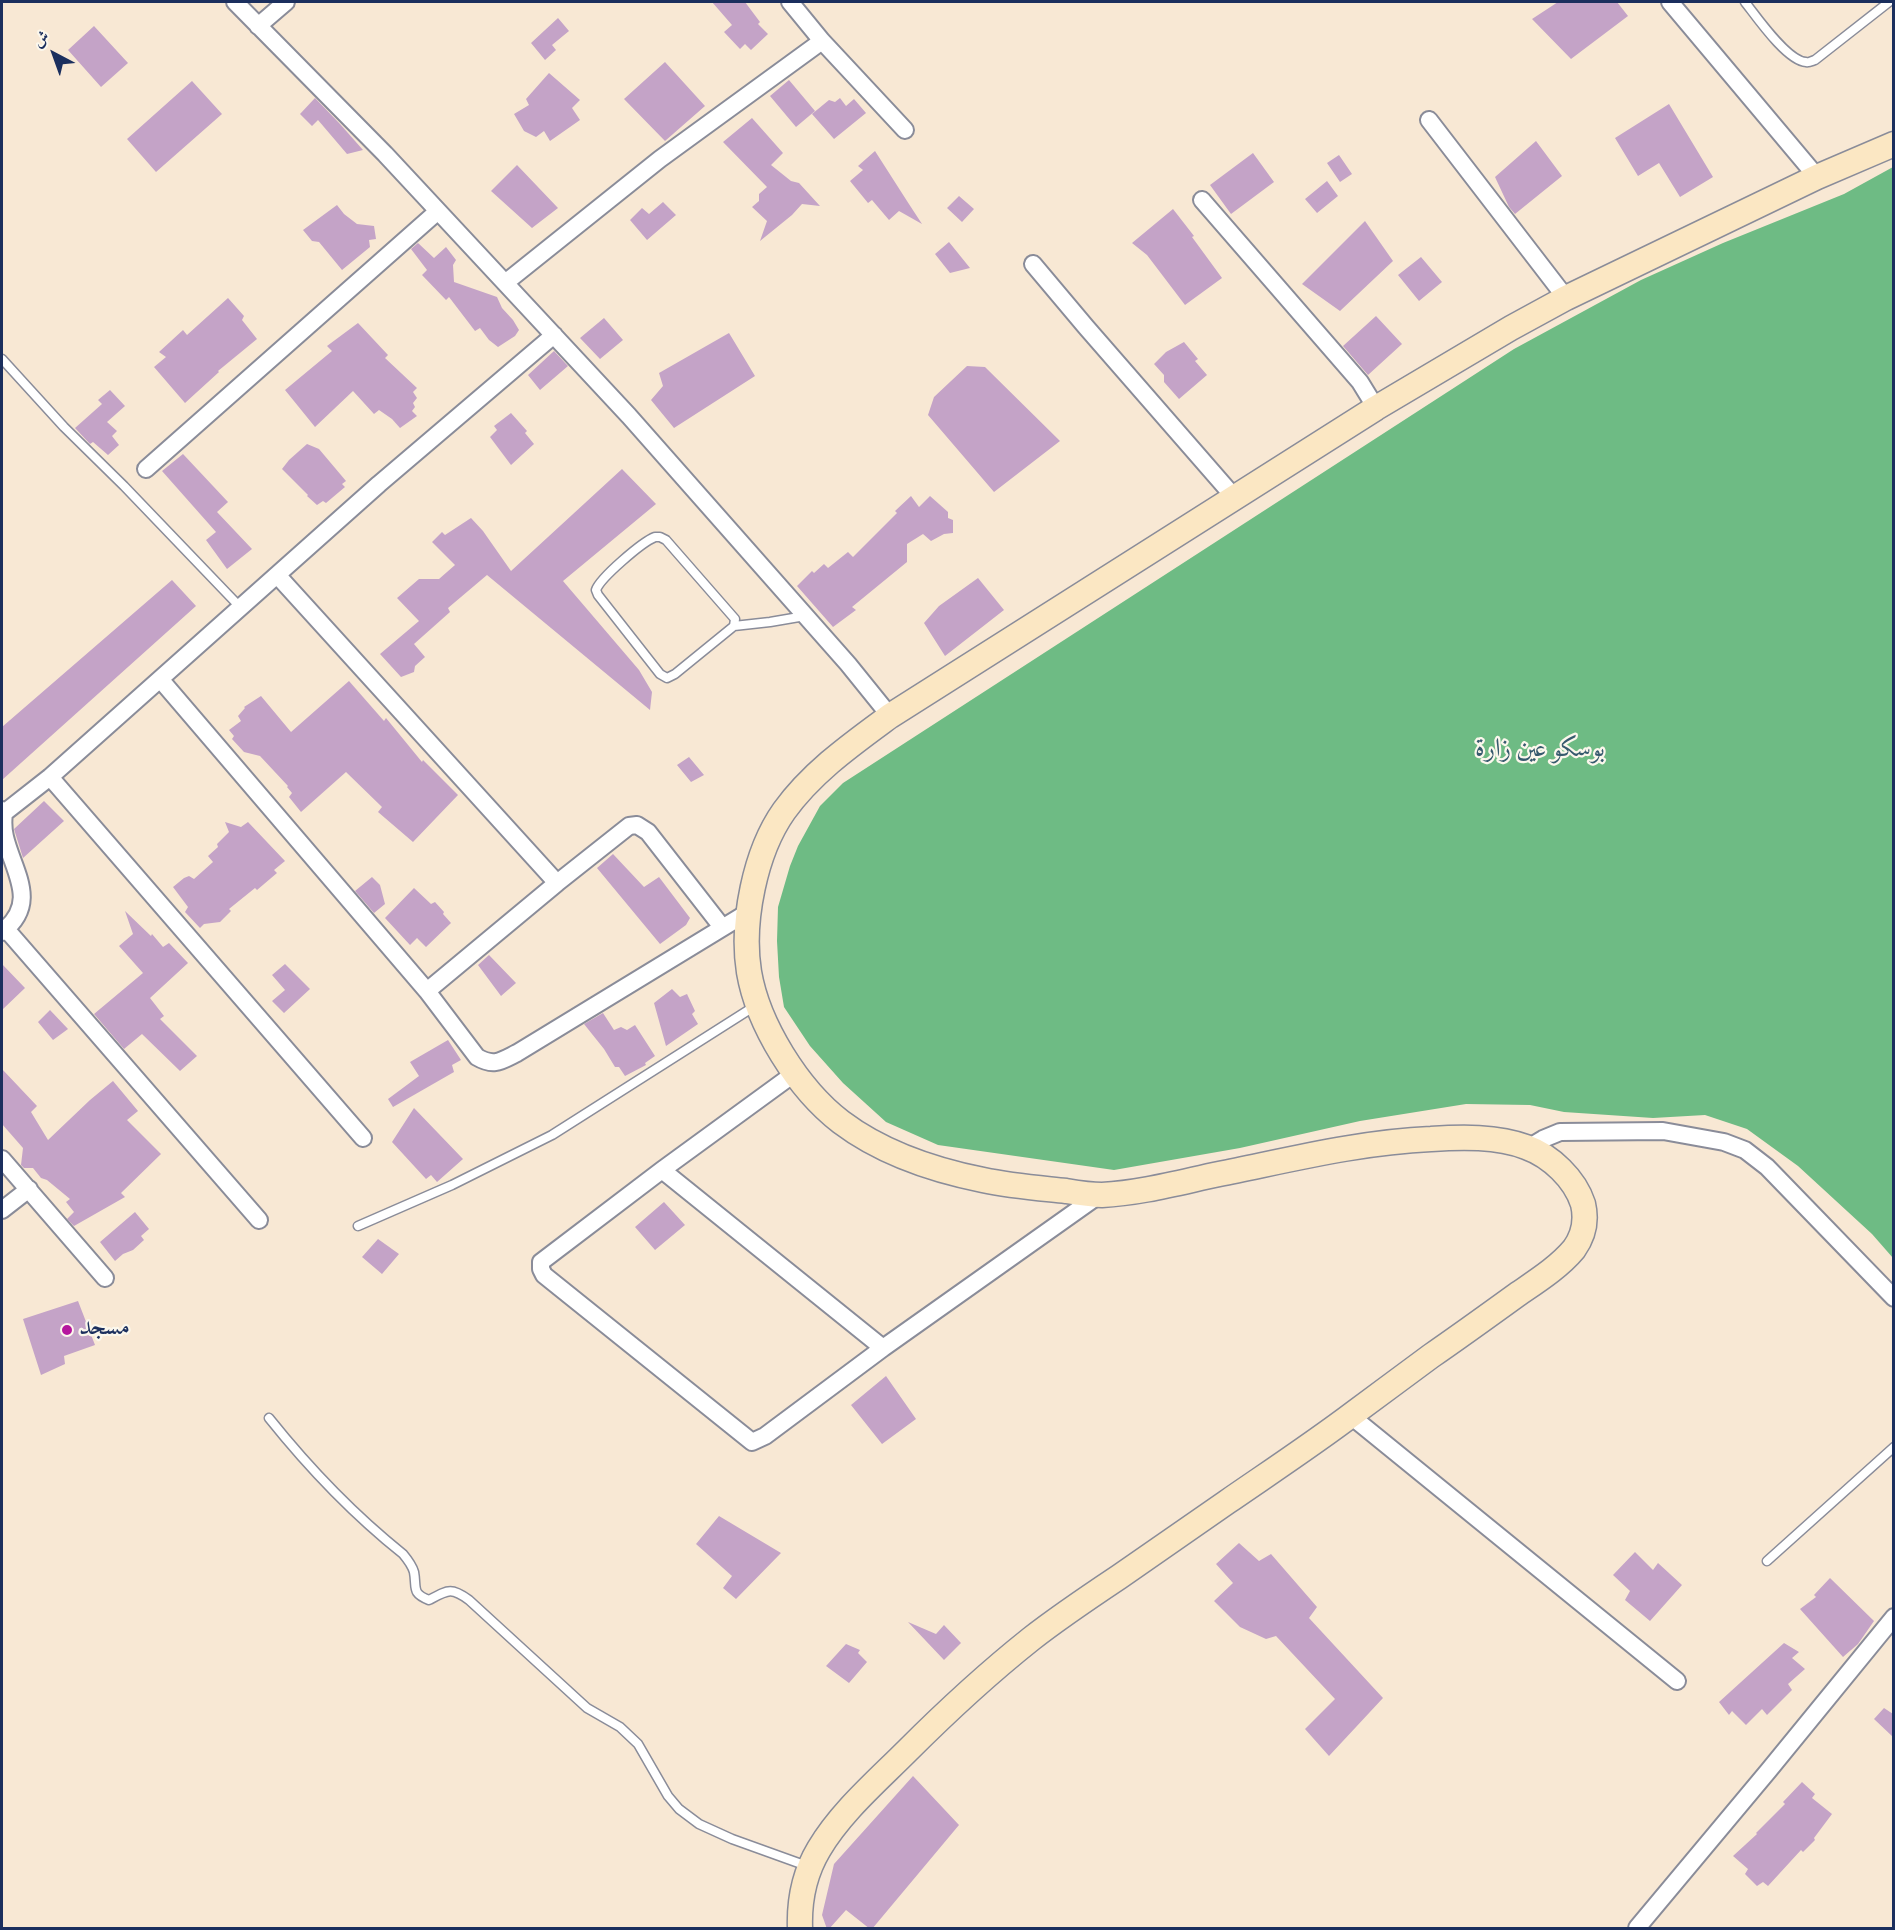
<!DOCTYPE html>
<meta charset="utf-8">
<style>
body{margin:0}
#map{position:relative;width:1895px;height:1930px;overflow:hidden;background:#f8e8d4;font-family:"Sorts Mill Goudy",Amiri,serif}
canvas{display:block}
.frame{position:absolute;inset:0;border:3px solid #1b2f5e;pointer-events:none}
.north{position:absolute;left:24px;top:24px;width:60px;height:60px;-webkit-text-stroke:4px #fbf7ec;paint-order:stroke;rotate:319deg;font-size:16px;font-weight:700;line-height:24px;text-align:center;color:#1b2f5e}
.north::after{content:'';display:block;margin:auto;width:21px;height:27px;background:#1b2f5e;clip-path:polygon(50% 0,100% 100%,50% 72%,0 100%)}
</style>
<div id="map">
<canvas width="1895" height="1930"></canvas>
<div class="frame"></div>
<div class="north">ش</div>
</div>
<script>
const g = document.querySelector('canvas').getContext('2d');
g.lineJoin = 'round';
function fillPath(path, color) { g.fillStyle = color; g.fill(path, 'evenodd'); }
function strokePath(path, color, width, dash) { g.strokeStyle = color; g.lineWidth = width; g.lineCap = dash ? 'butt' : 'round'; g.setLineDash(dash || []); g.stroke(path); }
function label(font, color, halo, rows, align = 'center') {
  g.font = font + ' "Sorts Mill Goudy",Amiri,serif'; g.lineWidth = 4.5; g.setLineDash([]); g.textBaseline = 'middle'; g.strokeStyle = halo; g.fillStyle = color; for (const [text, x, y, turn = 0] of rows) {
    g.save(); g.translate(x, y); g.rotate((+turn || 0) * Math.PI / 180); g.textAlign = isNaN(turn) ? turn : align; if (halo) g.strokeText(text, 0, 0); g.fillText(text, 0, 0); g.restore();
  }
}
fillPath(new Path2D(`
 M 1893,167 L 1893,1258 L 1872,1234 L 1798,1166 L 1747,1129 L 1705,1115 L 1653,1118 L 1564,1112 L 1530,1105 L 1466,1104 L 1360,1121 L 1240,1148 L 1114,1170 L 938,1145 L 886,1122 L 843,1083 L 810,1046 L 784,1007 L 779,977 L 777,941 L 778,907 L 790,866 L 798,846 L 820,806 L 843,783 L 1514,349 L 1641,280 L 1723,243 L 1844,194 Z`), '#6ebb84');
fillPath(new Path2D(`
 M 712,2 L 745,2 L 760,22 L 758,24 L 768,34 L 751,50 L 745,44 L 740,49 L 724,32 L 732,25 Z
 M 1558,2 L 1617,2 L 1628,16 L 1571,59 L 1532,19 Z
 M 558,18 L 569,31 L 552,45 L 556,50 L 545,60 L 531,43 Z
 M 94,26 L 128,63 L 101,87 L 68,50 Z
 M 665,62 L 705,106 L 665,141 L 624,99 Z
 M 549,73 L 580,100 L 572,108 L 580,120 L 550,141 L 544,131 L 536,137 L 524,131 L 514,114 L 529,105 L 526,99 Z
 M 789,80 L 815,111 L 796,127 L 770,96 Z
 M 192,81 L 222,114 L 156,172 L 127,139 Z
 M 315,98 L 340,124 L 363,150 L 347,154 L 318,120 L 312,126 L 300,114 Z
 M 840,98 L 846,106 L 854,99 L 866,113 L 834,139 L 812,114 L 829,100 L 835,102 Z
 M 1669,104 L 1713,177 L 1680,197 L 1659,163 L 1638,176 L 1615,138 Z
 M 752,118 L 783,153 L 771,165 L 791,181 L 799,183 L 820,206 L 802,204 L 792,215 L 760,241 L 767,221 L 752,207 L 759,201 L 759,194 L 767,187 L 723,142 Z
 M 1536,141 L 1562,176 L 1515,214 L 1509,207 L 1495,177 Z
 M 875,151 L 907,201 L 922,224 L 899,211 L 889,220 L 872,200 L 868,203 L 850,181 L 863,170 L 858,166 Z
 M 1253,153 L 1274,182 L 1231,214 L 1210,185 Z
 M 1339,155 L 1352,174 L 1340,182 L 1327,163 Z
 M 517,165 L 558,208 L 532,228 L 491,191 Z
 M 1327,181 L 1338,196 L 1317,213 L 1305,199 Z
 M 959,196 L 974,209 L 962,222 L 947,208 Z
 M 663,202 L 676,215 L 647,240 L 630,220 L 642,208 L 649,214 Z
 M 337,205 L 344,214 L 357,224 L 374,226 L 376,239 L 369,240 L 370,247 L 342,270 L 319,242 L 312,241 L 303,230 Z
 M 1173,209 L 1194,236 L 1192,237 L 1222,278 L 1185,305 L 1147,255 L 1132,243 Z
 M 1365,221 L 1393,261 L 1340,311 L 1302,284 Z
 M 949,242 L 970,268 L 950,273 L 935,254 Z
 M 418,243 L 434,258 L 446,247 L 456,260 L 453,265 L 454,282 L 497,297 L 502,308 L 513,320 L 519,330 L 515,336 L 498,347 L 489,340 L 480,328 L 475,331 L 449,297 L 446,300 L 422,275 L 427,270 L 411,249 Z
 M 1421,257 L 1442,282 L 1419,301 L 1398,275 Z
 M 228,298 L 244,316 L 242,320 L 257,339 L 218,371 L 219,372 L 185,403 L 154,367 L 166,357 L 159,352 L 183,330 L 187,335 Z
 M 1376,316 L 1402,344 L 1368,375 L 1343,346 Z
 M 604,318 L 623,340 L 600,359 L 580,338 Z
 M 358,323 L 388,355 L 385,358 L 417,388 L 413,392 L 417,398 L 413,403 L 415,407 L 412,411 L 417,416 L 400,428 L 392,419 L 379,410 L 374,414 L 353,391 L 315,427 L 285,390 L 332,351 L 327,346 Z
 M 729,333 L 755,376 L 674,428 L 651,400 L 663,386 L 659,373 Z
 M 1184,342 L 1198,359 L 1195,361 L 1207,375 L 1179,399 L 1164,382 L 1164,375 L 1154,364 L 1166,352 Z
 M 554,351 L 568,366 L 540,390 L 528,375 Z
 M 967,366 L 985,367 L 1060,441 L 994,492 L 928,415 L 934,397 Z
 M 110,390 L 125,406 L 107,422 L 117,431 L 112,436 L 119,445 L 108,455 L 93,442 L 90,444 L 75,428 L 102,404 L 98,400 Z
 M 511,413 L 527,431 L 525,433 L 534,444 L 511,465 L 490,437 L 497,430 L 494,426 Z
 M 307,444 L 319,449 L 346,481 L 342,484 L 345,487 L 326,503 L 323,501 L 317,505 L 307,496 L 308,495 L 282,469 L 289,460 Z
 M 183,454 L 228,502 L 217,512 L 252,549 L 227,569 L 206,540 L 216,532 L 162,471 Z
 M 622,469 L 656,504 L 563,581 L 639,670 L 652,692 L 650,710 L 487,575 L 448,608 L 450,612 L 414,644 L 425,657 L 415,666 L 414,672 L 401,677 L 380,654 L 419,621 L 397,598 L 419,579 L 439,579 L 455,565 L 432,542 L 442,532 L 445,535 L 471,518 L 483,531 L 511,571 Z
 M 911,496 L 919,507 L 930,496 L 948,512 L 948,518 L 953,520 L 953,533 L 944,534 L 931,541 L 923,534 L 907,544 L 907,562 L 852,607 L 856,610 L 833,627 L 797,586 L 812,571 L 814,573 L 824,564 L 828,568 L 848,552 L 853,557 L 897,513 L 895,511 Z
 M 978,578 L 1004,610 L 945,656 L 924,623 L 939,606 Z
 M 172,580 L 196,606 L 2,780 L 2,727 Z
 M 349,681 L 384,721 L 386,718 L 422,762 L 423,760 L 458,795 L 413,842 L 378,812 L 382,807 L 346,772 L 301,812 L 289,797 L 292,793 L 287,787 L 288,786 L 260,756 L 244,752 L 232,739 L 234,736 L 229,730 L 241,721 L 238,716 L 245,708 L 244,707 L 261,696 L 291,732 Z
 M 689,757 L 704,775 L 691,782 L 677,765 Z
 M 44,801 L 64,821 L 23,858 L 14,829 Z
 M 225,822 L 241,827 L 248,822 L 285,861 L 274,870 L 277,873 L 257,890 L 255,888 L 229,909 L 231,911 L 220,922 L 204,924 L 200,928 L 185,912 L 188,907 L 173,887 L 184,878 L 189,876 L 194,879 L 213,862 L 208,856 L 218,847 L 217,844 L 229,832 Z
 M 613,854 L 644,887 L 659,877 L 690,918 L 686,925 L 660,944 L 597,868 Z
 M 372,877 L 380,885 L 385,904 L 374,913 L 355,891 Z
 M 414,888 L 431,904 L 435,902 L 444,912 L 443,914 L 451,923 L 426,947 L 417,938 L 410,945 L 385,918 Z
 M 125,911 L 151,936 L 152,934 L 163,947 L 169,943 L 188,963 L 150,998 L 164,1016 L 160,1019 L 197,1056 L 180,1071 L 142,1034 L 124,1049 L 94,1014 L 143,973 L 119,946 L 133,934 Z
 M 489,955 L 516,983 L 501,996 L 478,965 Z
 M 2,964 L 25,988 L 2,1010 Z
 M 285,964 L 310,989 L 284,1013 L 272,1001 L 285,990 L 272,975 Z
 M 672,989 L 680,997 L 687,994 L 695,1011 L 692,1014 L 698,1024 L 666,1046 L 654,1003 Z
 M 50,1010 L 68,1029 L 53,1040 L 38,1022 Z
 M 603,1013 L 614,1030 L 621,1027 L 627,1030 L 635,1025 L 655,1056 L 645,1063 L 646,1065 L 625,1076 L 619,1067 L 615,1067 L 604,1049 L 584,1024 Z
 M 448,1040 L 461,1060 L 452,1065 L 454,1072 L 393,1107 L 388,1099 L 419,1076 L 410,1062 Z
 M 2,1069 L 37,1106 L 31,1112 L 48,1140 L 90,1100 L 113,1081 L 138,1111 L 127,1120 L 161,1154 L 121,1193 L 125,1197 L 74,1226 L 67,1219 L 74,1212 L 66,1202 L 70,1199 L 47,1180 L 41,1178 L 33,1168 L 24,1168 L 21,1165 L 23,1148 L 2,1124 Z
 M 414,1108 L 463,1159 L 437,1182 L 431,1175 L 426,1179 L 392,1142 Z
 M 664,1202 L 685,1225 L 655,1250 L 635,1227 Z
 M 135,1212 L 149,1229 L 141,1236 L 144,1240 L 133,1250 L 123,1254 L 115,1261 L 100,1242 Z
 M 378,1239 L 399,1254 L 382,1274 L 362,1257 Z
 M 78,1301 L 95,1345 L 64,1356 L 65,1364 L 41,1375 L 23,1319 Z
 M 886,1376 L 916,1419 L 882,1444 L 851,1405 Z
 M 719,1516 L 781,1553 L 736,1599 L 723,1588 L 732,1576 L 696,1544 Z
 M 1239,1543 L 1259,1561 L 1271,1554 L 1317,1607 L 1309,1618 L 1383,1698 L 1329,1756 L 1305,1729 L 1335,1699 L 1276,1636 L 1266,1639 L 1240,1627 L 1214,1601 L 1233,1583 L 1216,1564 Z
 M 1635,1552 L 1653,1570 L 1658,1563 L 1682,1585 L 1650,1621 L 1625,1600 L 1630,1591 L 1613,1575 Z
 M 1830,1578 L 1874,1621 L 1858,1644 L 1843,1657 L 1800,1609 L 1816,1597 L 1814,1595 Z
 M 908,1622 L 936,1634 L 944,1625 L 961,1643 L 944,1660 Z
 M 1784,1643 L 1799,1652 L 1792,1658 L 1805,1669 L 1788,1684 L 1792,1690 L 1767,1715 L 1762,1709 L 1746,1725 L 1732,1711 L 1729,1715 L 1719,1702 Z
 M 846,1644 L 860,1650 L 858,1653 L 867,1662 L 849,1683 L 826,1666 Z
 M 1884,1708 L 1893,1714 L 1893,1737 L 1874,1719 Z
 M 913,1776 L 959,1825 L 872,1929 L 870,1929 L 846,1910 L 829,1929 L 827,1929 L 822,1915 L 834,1864 Z
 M 1802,1782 L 1815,1794 L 1812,1798 L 1832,1814 L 1814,1838 L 1815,1840 L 1803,1852 L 1801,1850 L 1768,1886 L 1763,1882 L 1757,1886 L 1745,1874 L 1748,1869 L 1733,1856 L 1757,1834 L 1756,1833 L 1785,1804 L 1783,1802 Z`), '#c4a3c7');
const service = new Path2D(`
 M 1745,2 C 1756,16 1787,61 1806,62 C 1808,63 1812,61 1815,60 L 1889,2
 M 2,359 L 64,427 L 124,486 L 241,608
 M 655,537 L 660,537 L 666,540 L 735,619 L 734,626 L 675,674 L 667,678 L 660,674 L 598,595 L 596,590 C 600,578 642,542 655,537 Z
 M 734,626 L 770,622 L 805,616
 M 358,1226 L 452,1185 L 552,1135 L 755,1006
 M 269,1418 C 309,1468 353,1514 403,1554 C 408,1560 412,1565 414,1572 C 417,1588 411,1593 429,1600 C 448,1590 451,1587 469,1600 L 587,1708 L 620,1727 L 638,1744 L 668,1796 L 679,1809 L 699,1824 L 732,1839 L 807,1866
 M 1767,1561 L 1894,1447`);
const minor = new Path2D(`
 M 235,2 L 385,154 L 629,416 L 848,664 L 890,716
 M 790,2 L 822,41 L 905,130
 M 1670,2 L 1817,177
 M 258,26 L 286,2
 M 1429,120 L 1566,298
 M 1202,200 L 1360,382 L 1376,408
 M 1033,264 L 1086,327 L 1235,498
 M 505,283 L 660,159 L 822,41
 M 146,469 L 438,211
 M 278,576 L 557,883
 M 160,679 L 427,991 L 477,1057 C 494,1067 501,1061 517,1053 L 750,911
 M 50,777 L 363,1138
 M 2,810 L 4,813 C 3,821 3,829 5,837 C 13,871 40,903 2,932
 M 4,813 L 50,777 L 379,484 L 554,335
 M 6,929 L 259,1220
 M 427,991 L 557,883 L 629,826 L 637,825 L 648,832 L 722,927
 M 795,1073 L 662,1170 L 541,1262 L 541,1269 L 544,1275 L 752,1442 L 765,1436 L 883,1348 L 1099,1195
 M 1528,1148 L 1543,1139 L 1560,1132 L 1663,1131 L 1724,1142 L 1745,1150 L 1767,1167 L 1894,1298
 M 2,1159 L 105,1278
 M 662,1170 L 883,1348
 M 2,1210 L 29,1189
 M 1351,1416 L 1677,1681
 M 1637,1928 L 1769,1770 L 1894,1617`);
const secondary = new Path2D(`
 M 800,1928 C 799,1899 804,1874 819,1849 C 841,1812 876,1782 907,1751 C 946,1712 987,1674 1031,1639 C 1059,1617 1089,1597 1119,1577 C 1155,1552 1191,1527 1227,1502 C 1269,1473 1313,1444 1354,1413 C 1380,1394 1405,1375 1431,1356 C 1460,1336 1489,1315 1518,1294 C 1537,1281 1559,1267 1574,1249 C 1584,1235 1587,1221 1583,1204 C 1575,1179 1551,1156 1526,1147 C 1497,1136 1461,1137 1431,1139 C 1360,1142 1289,1160 1219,1174 C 1181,1182 1141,1193 1102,1195 C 1090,1195 1078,1193 1066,1191 C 1038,1188 1011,1186 983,1180 C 933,1170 882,1153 841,1122 C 798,1089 758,1025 749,972 C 741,922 755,852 784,811 C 812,772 852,744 890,716 L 1376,408 L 1511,328 L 1566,298 L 1817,177 L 1894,144`);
strokePath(service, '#8a8c99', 11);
strokePath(minor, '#8a8c99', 20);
strokePath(secondary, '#8a8c99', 27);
strokePath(service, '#fff', 8);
strokePath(minor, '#fff', 16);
strokePath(secondary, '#fbe7c3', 24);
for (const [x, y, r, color] of [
 [67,1330,6,"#b5179e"]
]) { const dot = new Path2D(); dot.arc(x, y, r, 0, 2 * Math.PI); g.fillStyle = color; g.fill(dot); strokePath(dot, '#fbf7ec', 2); }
label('26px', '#365a6e', '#fbf7ec', [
 ["بوسكو عين زارة",1540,752]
]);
label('26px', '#1b2f5e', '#fbf7ec', [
 ["مسجد",79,1330]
], 'left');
</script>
